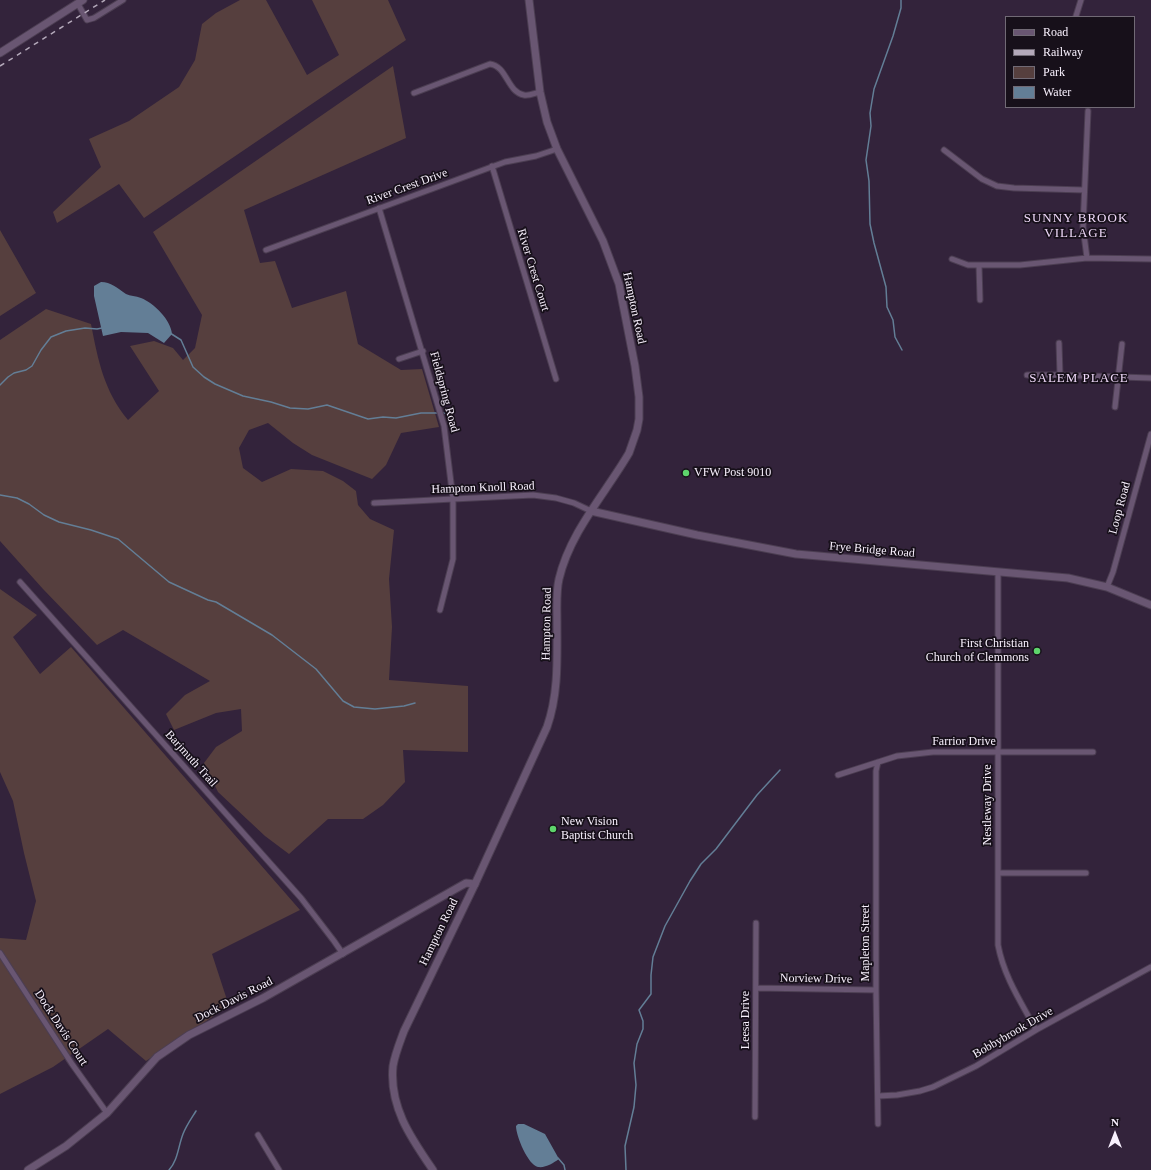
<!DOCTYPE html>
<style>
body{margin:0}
#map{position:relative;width:1151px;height:1170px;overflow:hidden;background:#33233b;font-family:Georgia,serif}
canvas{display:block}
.legend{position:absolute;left:1005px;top:16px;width:130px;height:92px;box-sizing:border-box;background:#17101a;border:1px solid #716a75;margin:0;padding:5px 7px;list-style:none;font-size:12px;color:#f9f1fe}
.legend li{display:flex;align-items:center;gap:8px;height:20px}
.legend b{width:20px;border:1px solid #716a75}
.north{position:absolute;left:1095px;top:1114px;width:40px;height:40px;-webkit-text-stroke:3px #17101a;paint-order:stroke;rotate:0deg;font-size:11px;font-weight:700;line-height:16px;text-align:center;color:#f9f1fe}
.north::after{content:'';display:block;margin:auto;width:14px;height:18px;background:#f9f1fe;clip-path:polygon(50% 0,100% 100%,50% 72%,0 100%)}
</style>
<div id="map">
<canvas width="1151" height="1170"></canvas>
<ul class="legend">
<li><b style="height:5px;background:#695672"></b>Road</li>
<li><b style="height:5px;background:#b4a9ba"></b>Railway</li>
<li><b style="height:11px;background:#563f3e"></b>Park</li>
<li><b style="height:11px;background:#637e96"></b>Water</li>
</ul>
<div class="north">N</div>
</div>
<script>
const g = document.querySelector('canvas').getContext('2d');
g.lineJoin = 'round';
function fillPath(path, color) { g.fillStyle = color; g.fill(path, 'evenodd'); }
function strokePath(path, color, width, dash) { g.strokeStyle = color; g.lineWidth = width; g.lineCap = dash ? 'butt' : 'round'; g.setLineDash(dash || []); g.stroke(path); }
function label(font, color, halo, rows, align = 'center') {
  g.font = font + ' Georgia,serif'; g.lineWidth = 3.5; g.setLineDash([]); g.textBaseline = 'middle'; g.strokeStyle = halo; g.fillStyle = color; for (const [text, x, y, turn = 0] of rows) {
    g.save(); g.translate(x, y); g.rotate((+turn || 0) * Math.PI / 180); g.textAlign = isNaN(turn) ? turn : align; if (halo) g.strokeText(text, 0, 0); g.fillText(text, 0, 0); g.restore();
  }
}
fillPath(new Path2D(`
 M 240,0 L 266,0 L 307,75 L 339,55 L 312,0 L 388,0 L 406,40 L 144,218 L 119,184 L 57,223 L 53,212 L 101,167 L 89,139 L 129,121 L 179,87 L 195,60 L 202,24 L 216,13 Z
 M 393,66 L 406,138 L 244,210 L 260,263 L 275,261 L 292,308 L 346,291 L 358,344 L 401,370 L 422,369 L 439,427 L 401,433 L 386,465 L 372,479 L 312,455 L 293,443 L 268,423 L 249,430 L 239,448 L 243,468 L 262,482 L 291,469 L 323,471 L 343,481 L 356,491 L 358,505 L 370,519 L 394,530 L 389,579 L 392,627 L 389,680 L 468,686 L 468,752 L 403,750 L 405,782 L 383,805 L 363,819 L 328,819 L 289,854 L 265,836 L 218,792 L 204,763 L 216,747 L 242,731 L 241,709 L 216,713 L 174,730 L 166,714 L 185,695 L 210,681 L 123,630 L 97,645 L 43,589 L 0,541 L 0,340 L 46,309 L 91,324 C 98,360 104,391 128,420 L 159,391 L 130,346 L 154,341 L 173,348 L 183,360 L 195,348 L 202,315 L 153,232 Z
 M 0,230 L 36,293 L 0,316 Z
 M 0,589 L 37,615 L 13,637 L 40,674 L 71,647 L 300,910 L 212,954 L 229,1006 L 146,1061 L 108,1029 L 53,1067 L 0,1094 L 0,938 L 26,940 L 36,901 L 24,853 L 13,801 L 0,772 Z`), '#563f3e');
fillPath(new Path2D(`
 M 101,282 C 111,282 117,288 126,294 C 130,296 136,296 141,298 C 154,303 171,320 172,334 L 164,343 L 148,333 L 121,332 L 103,336 L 94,296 L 94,286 Z
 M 518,1124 L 524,1124 L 545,1134 L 559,1159 C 553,1163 546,1168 538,1167 C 528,1165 516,1136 516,1126 Z`), '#637e96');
strokePath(new Path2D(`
 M 901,0 L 901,8 L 893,36 L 874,89 L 870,113 L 871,126 L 866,160 L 869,181 L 870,224 L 874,243 L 886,287 L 887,307 L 893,320 L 895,337 L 902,350
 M 170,333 L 181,340 L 193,367 L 204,377 L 215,384 L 243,396 L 271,402 L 290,408 L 308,409 L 327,405 L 368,419 L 383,417 L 396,418 L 421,413 L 439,413
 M 0,385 L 8,377 L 14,373 L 26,370 L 32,366 L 41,350 L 51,337 L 66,331 L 85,328 L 97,329 L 102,328
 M 442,413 L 449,413
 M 0,495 L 17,498 L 29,504 L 44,515 L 59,522 L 91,530 L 118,539 L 169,582 L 208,600 L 216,602 L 272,635 L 316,669 L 343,701 L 354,707 L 375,709 L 404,706 L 415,703
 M 558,1158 L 564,1165 L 565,1170
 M 169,1170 C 178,1160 178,1147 183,1134 C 186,1126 191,1119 196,1111
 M 626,1170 L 625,1146 L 634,1107 L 636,1085 L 634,1063 L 637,1044 L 643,1029 L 643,1021 L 639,1010 L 651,994 L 651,975 L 653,957 L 665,926 L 690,881 L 701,864 L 716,849 L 757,795 L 780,770`), '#637e96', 1.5);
const minor = new Path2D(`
 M 78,4 L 87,20 L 94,18 L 123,0
 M 1076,16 L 1081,0
 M 414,93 L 490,64 C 507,66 507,92 524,95 C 529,96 535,93 540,92
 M 944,150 L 982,179 L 997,186 L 1014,188 L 1084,190
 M 492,166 L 556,379
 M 379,208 L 444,426 L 453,499 L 453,559 L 440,610
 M 266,250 L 505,162 L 536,156 L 557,149
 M 1087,258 L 1083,227 L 1088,111
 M 952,259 L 968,265 L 1020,265 L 1087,258 L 1151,259
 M 979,265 L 980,300
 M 1059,343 L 1060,375
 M 399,359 L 423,351
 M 1027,375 L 1060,375 L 1151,378
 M 1115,407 L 1122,344
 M 374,503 L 533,495 L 556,498 L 574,503 L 591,511
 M 998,572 L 998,945 C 1004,977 1021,1002 1036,1030
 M 20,582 L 301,898 L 334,941 L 343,954
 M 1107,587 L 1113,572 L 1151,434
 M 878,762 L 876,771 L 876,990 L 878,1124
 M 838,775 L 897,756 L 933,752 L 1093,752
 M 998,873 L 1086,873
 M 0,953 L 72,1064 L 107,1113
 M 756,988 L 876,990
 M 878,1096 L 897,1095 L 920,1091 L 933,1087 L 976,1066 L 1036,1030 L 1151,967
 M 755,1117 L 756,923
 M 258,1135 L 279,1170`);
const tertiary = new Path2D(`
 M 0,53 L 83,0
 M 591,511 L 697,535 L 796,554 L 1068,578 L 1107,587 L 1151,605
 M 28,1170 L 66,1146 L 107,1113 L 157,1057 L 189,1035 L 263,998 L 466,883 L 475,884`);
const secondary = new Path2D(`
 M 433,1170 C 411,1138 389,1107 393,1066 C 395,1054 400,1042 404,1031 L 475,884 L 547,727 C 559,693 557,657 557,621 C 557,607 556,592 559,579 C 570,532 605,494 629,453 L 637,430 L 639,419 L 639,397 L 635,366 L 619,284 L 603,241 L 557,149 L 547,122 L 540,92 L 529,0`);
strokePath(minor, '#4c3e52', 7);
strokePath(tertiary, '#4c3e52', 9);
strokePath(secondary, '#4c3e52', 9);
strokePath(minor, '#695672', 5);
strokePath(tertiary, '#695672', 7);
strokePath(secondary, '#695672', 7);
strokePath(new Path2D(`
 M 0,66 L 105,0`), '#b4a9ba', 1.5, [5, 5]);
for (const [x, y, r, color] of [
 [686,473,4,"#5ed56c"],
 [1037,651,4,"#5ed56c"],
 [553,829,4,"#5ed56c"]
]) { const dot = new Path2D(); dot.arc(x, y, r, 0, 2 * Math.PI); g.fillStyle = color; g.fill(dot); strokePath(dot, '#17101a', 1.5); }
label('12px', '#f9f1fe', '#17101a', [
 ["River Crest Drive",407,187,-20],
 ["River Crest Court",533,270,73],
 ["Hampton Road",634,308,78],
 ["Fieldspring Road",444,392,75],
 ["Hampton Knoll Road",483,488,-2],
 ["Loop Road",1120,508,-75],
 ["Frye Bridge Road",872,550,5],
 ["Hampton Road",547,624,-89],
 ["Farrior Drive",964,742],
 ["Barjmuth Trail",191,759,48],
 ["Nestleway Drive",988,805,-90],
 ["Hampton Road",439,932,-64],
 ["Mapleton Street",866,943,-90],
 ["Norview Drive",816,979,1],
 ["Dock Davis Road",234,1000,-27],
 ["Leesa Drive",746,1020,-90],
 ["Dock Davis Court",61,1028,57],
 ["Bobbybrook Drive",1013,1033,-30]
]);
label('12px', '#f9f1fe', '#17101a', [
 ["VFW Post 9010",694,473],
 ["First Christian",1029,644,"right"],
 ["Church of Clemmons",1029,658,"right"],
 ["New Vision",561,822],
 ["Baptist Church",561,836]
], 'left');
g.letterSpacing = '1px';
label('13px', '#f0dafa', '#17101a', [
 ["SUNNY BROOK",1076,219],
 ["VILLAGE",1076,234],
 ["SALEM PLACE",1079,379]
]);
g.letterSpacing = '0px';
</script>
